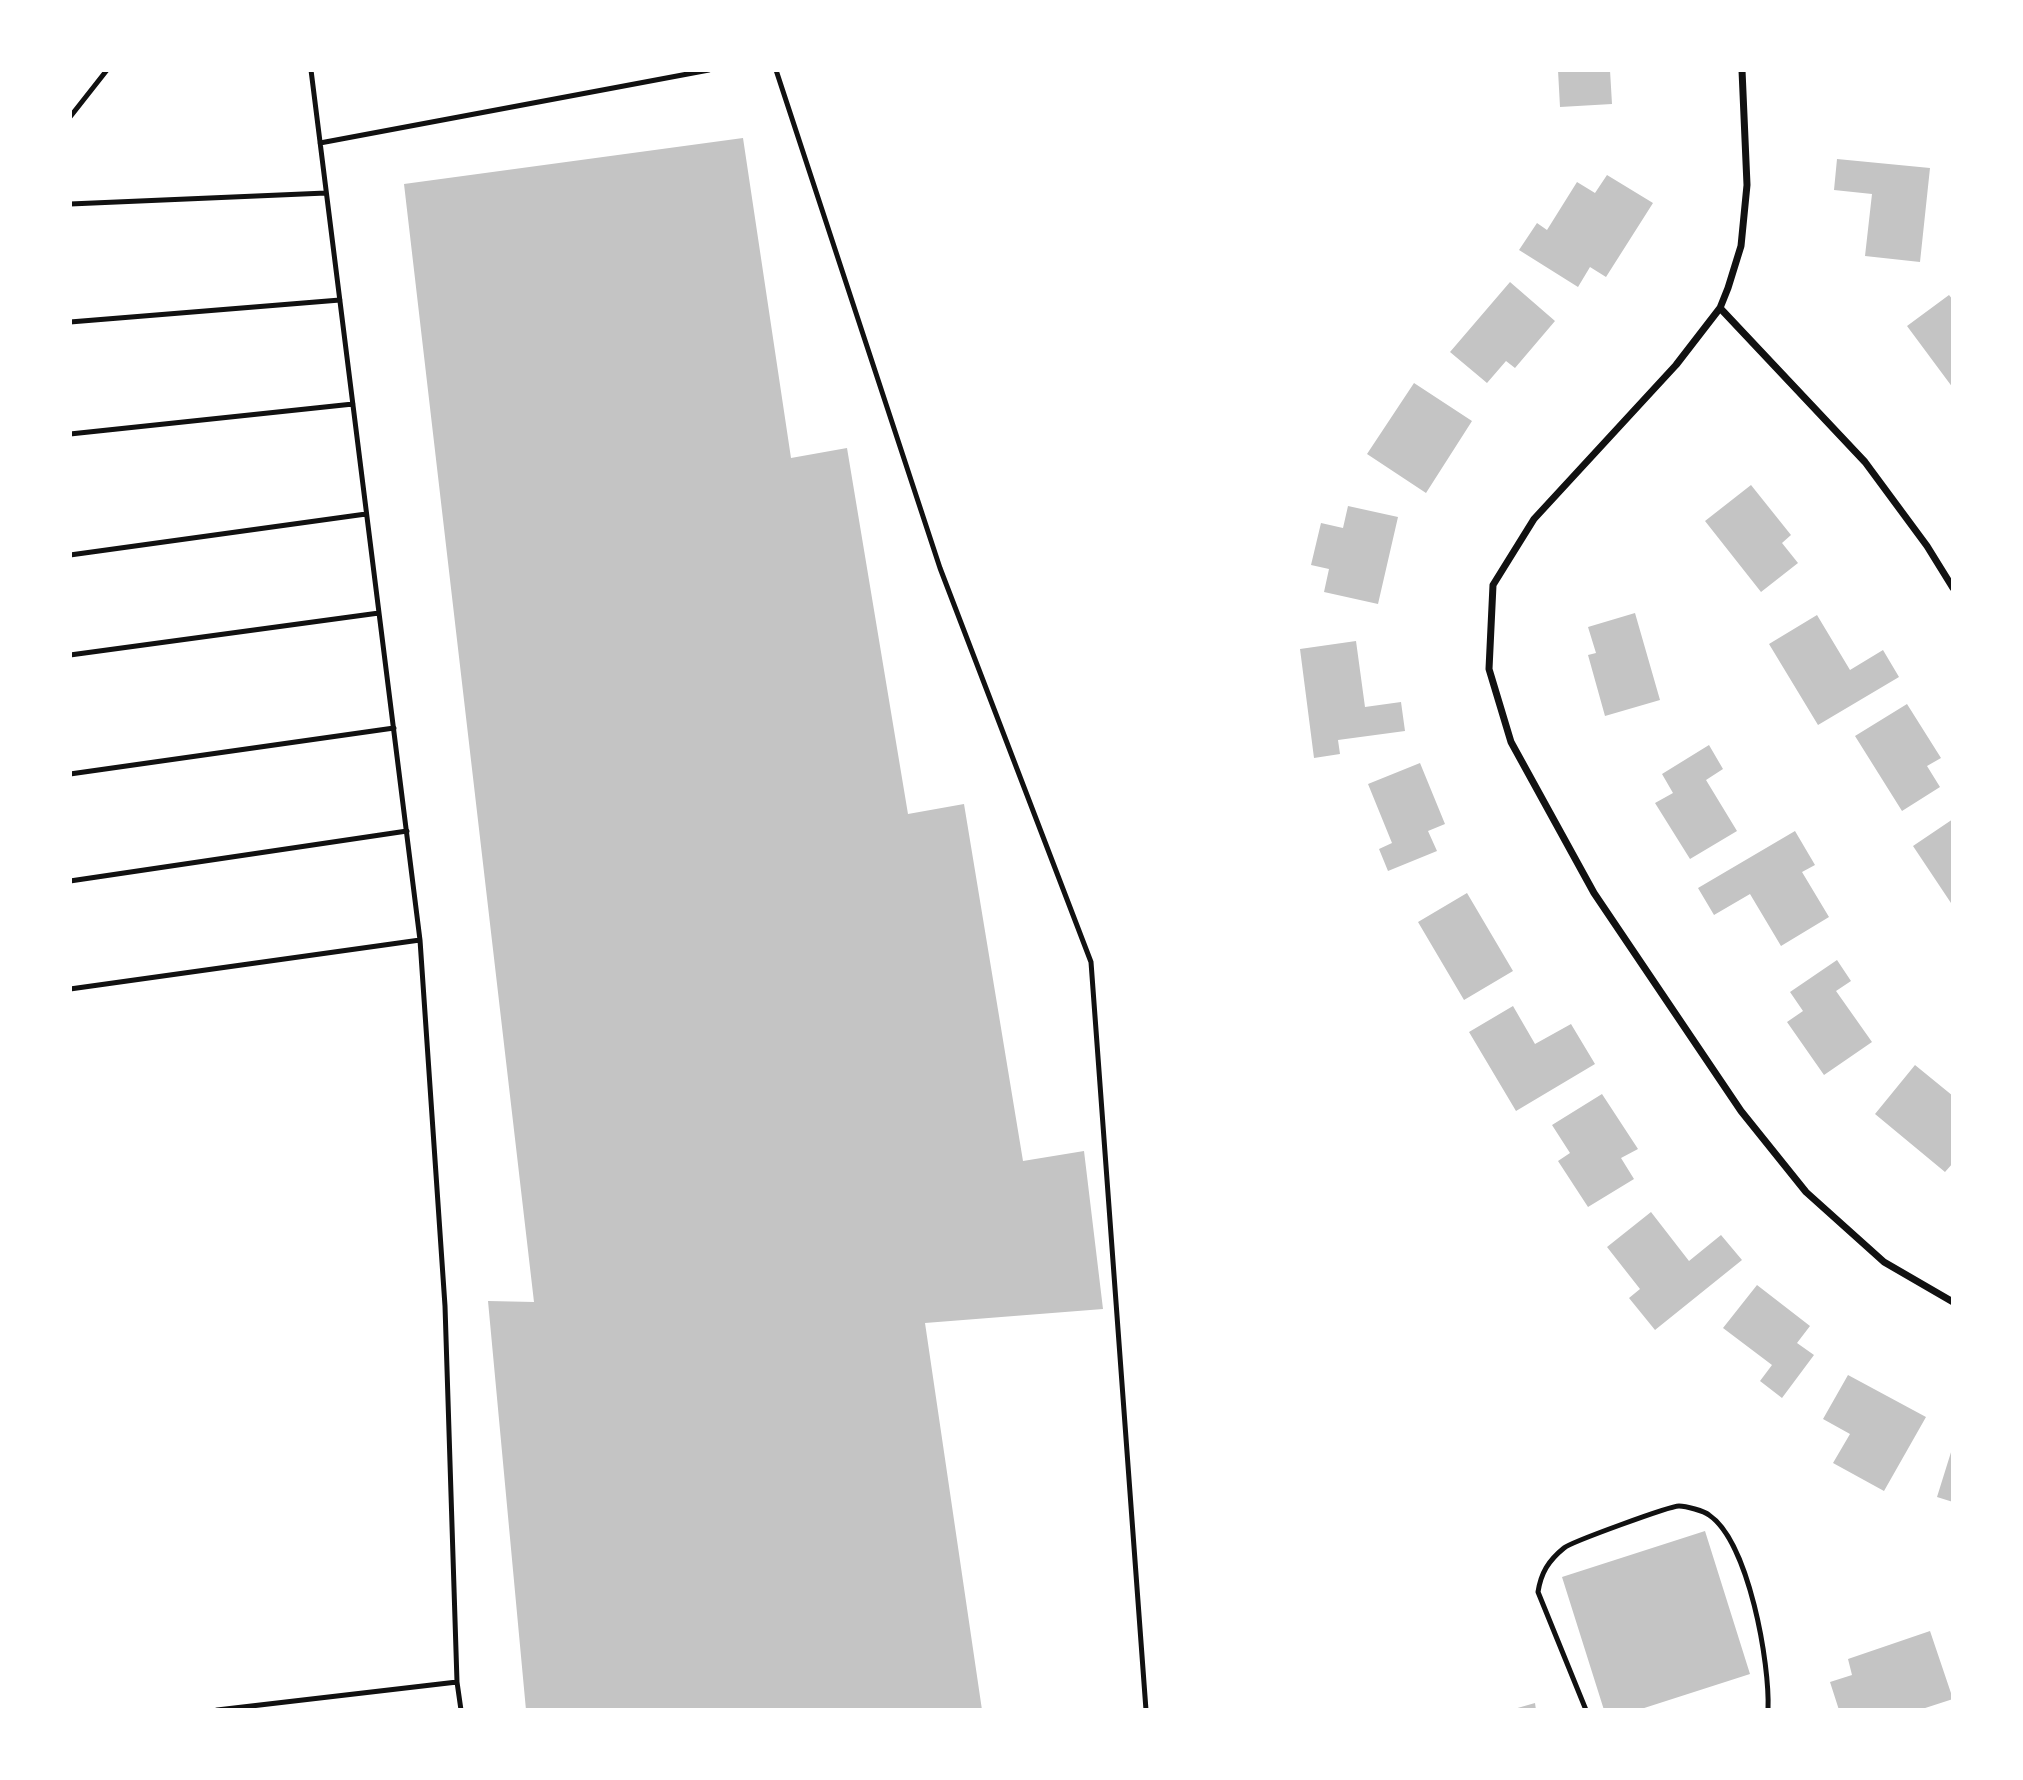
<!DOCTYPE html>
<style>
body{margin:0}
#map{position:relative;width:2023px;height:1780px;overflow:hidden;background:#fff;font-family:"Playfair Display",serif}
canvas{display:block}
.frame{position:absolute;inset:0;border:72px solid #fff;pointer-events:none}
</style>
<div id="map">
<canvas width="2023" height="1780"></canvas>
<div class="frame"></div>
</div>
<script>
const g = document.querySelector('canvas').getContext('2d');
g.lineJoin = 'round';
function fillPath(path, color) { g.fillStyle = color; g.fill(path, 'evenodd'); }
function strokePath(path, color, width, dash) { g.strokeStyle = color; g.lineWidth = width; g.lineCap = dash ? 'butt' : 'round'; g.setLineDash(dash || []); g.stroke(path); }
fillPath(new Path2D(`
 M 1558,70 L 1610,70 L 1612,104 L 1560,107 Z
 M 743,138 L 791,458 L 847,448 L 908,814 L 964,804 L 1023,1161 L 1084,1151 L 1103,1309 L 925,1323 L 982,1710 L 526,1710 L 488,1301 L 534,1302 L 404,184 Z
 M 1837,159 L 1930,168 L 1920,262 L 1865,256 L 1872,194 L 1834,190 Z
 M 1607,175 L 1653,203 L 1606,277 L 1590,267 L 1578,287 L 1519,250 L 1537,223 L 1547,230 L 1577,182 L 1595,193 Z
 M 1510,282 L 1555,321 L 1515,368 L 1506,361 L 1487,383 L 1450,352 Z
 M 1949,295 L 1953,300 L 1953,388 L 1907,326 Z
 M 1414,383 L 1472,421 L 1426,493 L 1367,454 Z
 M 1751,485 L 1791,535 L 1782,543 L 1798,563 L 1761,592 L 1705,521 Z
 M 1348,506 L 1398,517 L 1378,604 L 1324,592 L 1329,569 L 1311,565 L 1321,523 L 1343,528 Z
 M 1635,613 L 1660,700 L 1605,716 L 1588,655 L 1596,653 L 1588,627 Z
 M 1817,615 L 1850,670 L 1883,650 L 1899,677 L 1818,725 L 1769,644 Z
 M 1356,641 L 1365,707 L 1401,702 L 1405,731 L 1338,740 L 1340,754 L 1314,758 L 1300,649 Z
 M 1907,704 L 1941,758 L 1927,766 L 1940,787 L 1902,811 L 1855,736 Z
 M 1709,745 L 1723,769 L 1706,780 L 1737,831 L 1690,859 L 1655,803 L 1673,793 L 1662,774 Z
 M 1420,763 L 1445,824 L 1428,831 L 1437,851 L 1388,871 L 1379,849 L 1392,843 L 1368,784 Z
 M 1953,819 L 1953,906 L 1913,846 Z
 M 1795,831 L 1815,865 L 1802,872 L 1829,917 L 1781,946 L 1750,894 L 1714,915 L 1698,888 Z
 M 1467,893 L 1513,971 L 1464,1000 L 1418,922 Z
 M 1837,960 L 1851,981 L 1836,991 L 1872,1042 L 1824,1075 L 1787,1022 L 1803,1011 L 1790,992 Z
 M 1513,1006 L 1535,1044 L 1571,1024 L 1595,1064 L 1516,1111 L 1469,1032 Z
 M 1915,1065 L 1953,1096 L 1953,1163 L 1945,1172 L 1875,1114 Z
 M 1602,1094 L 1638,1149 L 1621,1158 L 1634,1179 L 1588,1207 L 1558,1161 L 1570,1153 L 1552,1125 Z
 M 1651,1212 L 1689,1261 L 1721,1235 L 1742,1260 L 1655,1330 L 1629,1298 L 1640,1289 L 1607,1247 Z
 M 1757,1285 L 1810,1326 L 1797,1343 L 1814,1355 L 1782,1398 L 1760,1381 L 1772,1365 L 1723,1328 Z
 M 1848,1375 L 1926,1417 L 1884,1491 L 1833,1463 L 1850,1434 L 1823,1419 Z
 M 1952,1449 L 1953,1449 L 1953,1502 L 1937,1497 Z
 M 1705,1531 L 1750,1674 L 1638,1710 L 1604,1710 L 1562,1577 Z
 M 1930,1631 L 1953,1699 L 1919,1710 L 1839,1710 L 1830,1682 L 1852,1675 L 1848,1659 Z
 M 1535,1703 L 1536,1710 L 1514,1710 L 1514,1709 Z`), '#c4c4c4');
strokePath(new Path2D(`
 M 311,70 L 420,940 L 445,1306 L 457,1682 L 461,1710
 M 776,70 L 940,568 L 1091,962 L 1146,1710
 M 70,117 L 107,70
 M 320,143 L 709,70
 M 70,204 L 326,193
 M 70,322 L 340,300
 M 70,434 L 353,404
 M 70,555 L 366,514
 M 70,655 L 379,613
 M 70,774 L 394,728
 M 70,881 L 407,831
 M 70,989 L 420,940
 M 217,1710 L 457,1682
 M 1586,1710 L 1538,1592 C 1541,1573 1548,1561 1564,1548 C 1571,1542 1670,1506 1679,1506 C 1686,1506 1704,1511 1709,1515 C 1749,1542 1770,1664 1768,1710`), '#111', 5);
strokePath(new Path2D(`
 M 1742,70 L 1747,185 L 1741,246 L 1728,288 L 1720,308 L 1676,365 L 1534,519 L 1493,585 L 1489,669 L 1511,742 L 1594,893 L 1741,1111 L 1806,1192 L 1884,1262 L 1953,1302
 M 1720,308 L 1865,462 L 1927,546 L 1953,588`), '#111', 7);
</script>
